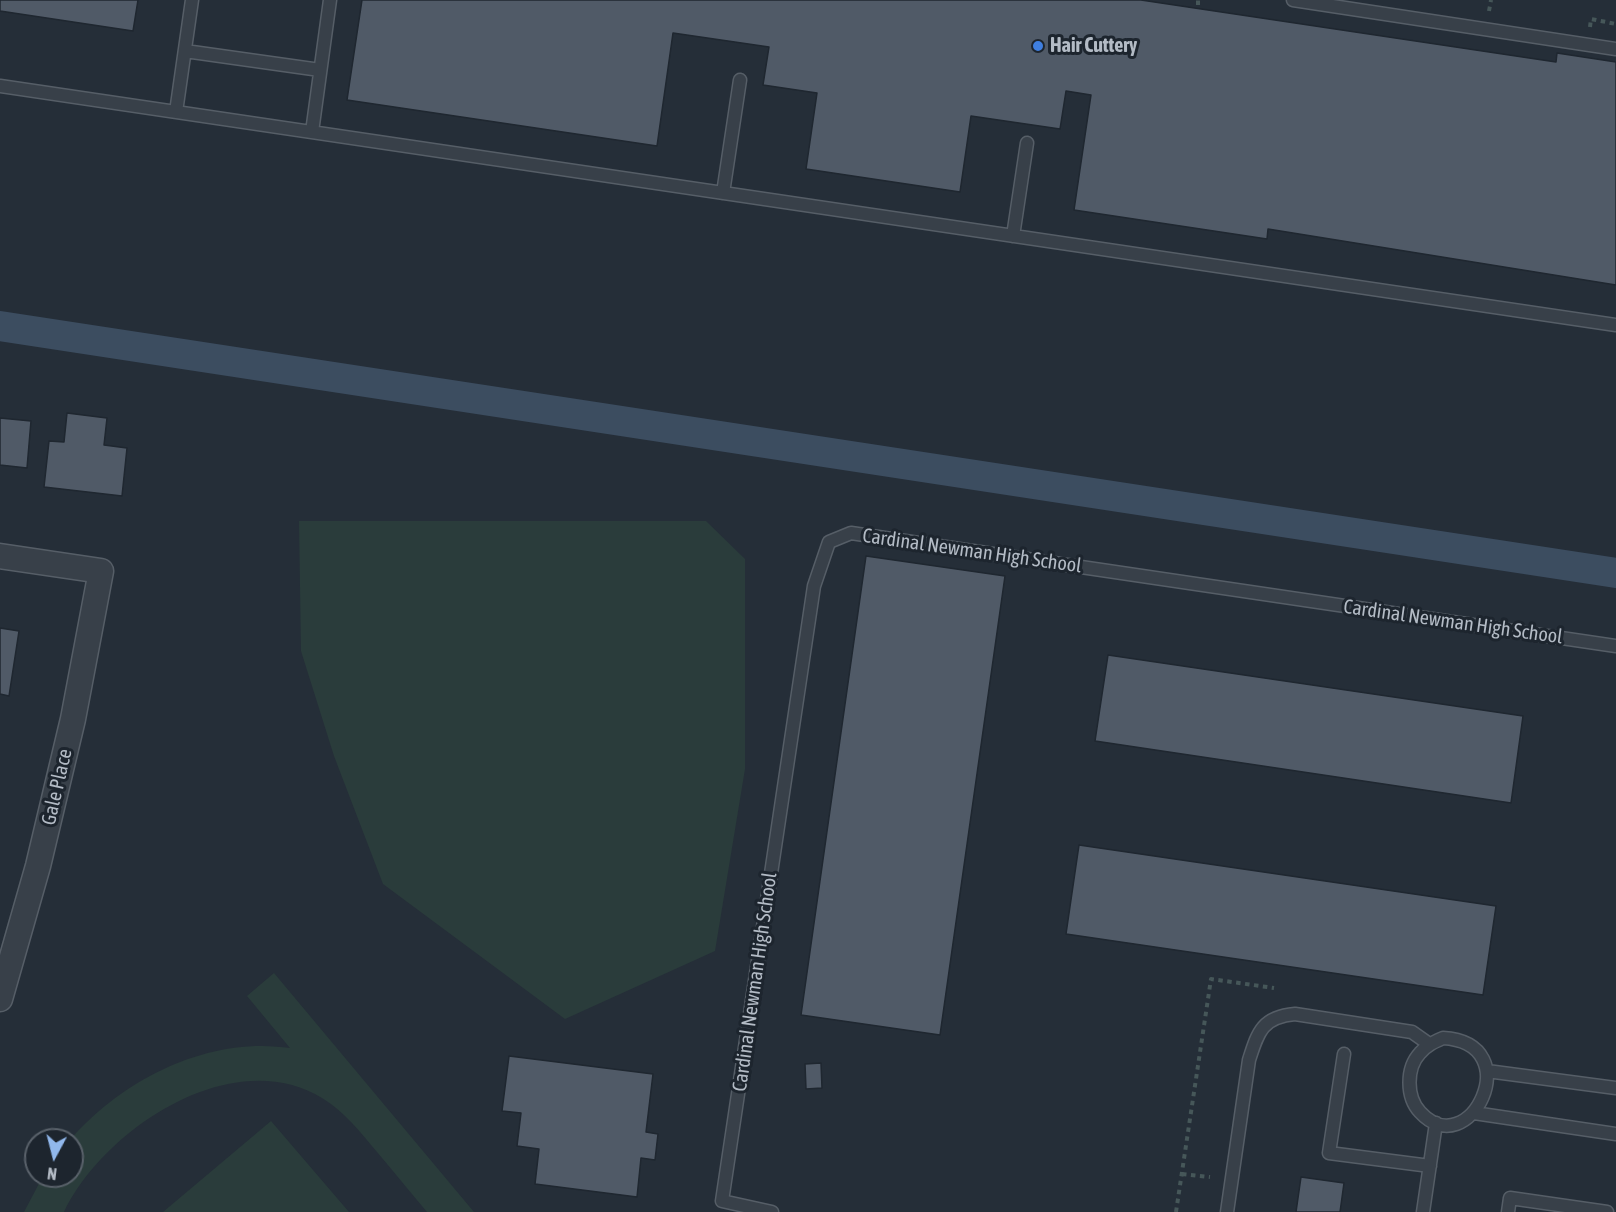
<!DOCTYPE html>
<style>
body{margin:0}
#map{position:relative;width:1616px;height:1212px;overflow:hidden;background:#252e38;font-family:"Asap Condensed",sans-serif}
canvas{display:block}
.north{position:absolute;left:24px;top:1128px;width:60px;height:60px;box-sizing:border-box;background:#1d252e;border:2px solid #59616a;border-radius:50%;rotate:187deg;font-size:16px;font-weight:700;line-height:24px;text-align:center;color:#b3bbc5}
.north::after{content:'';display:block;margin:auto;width:21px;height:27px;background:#91b8ec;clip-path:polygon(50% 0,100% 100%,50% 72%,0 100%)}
</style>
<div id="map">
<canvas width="1616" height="1212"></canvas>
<div class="north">N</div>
</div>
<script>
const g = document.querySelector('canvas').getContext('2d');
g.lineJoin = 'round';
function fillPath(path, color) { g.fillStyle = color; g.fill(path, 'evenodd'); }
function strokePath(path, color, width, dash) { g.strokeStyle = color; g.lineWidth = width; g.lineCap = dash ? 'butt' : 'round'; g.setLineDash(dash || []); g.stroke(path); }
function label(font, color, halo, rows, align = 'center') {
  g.font = font + ' "Asap Condensed",sans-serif'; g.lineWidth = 6; g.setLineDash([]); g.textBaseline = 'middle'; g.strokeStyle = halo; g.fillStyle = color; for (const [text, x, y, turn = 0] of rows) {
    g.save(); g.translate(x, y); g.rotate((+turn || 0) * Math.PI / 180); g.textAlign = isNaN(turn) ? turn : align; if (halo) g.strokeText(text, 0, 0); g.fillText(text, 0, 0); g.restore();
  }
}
fillPath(new Path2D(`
 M 299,521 L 706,521 L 745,559 L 745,769 L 715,951 L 565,1019 L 383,884 L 334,756 L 301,651 Z
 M 274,973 L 474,1212 L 427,1212 C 410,1192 394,1172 377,1152 C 360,1132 345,1112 322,1098 C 232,1043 103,1130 64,1212 L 24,1212 L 43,1176 L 72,1176 L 72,1140 L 70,1140 C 117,1086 189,1046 262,1046 C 271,1046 281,1047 290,1048 L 247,996 Z
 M 271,1121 L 349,1212 L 163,1212 Z`), '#2a3c3b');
strokePath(new Path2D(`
 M 0,326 L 1616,573`), '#3c4d60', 30);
const building = new Path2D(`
 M 0,0 L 138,0 L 133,31 L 0,11 Z
 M 362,0 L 1141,0 L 1556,62 L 1557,53 L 1616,62 L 1616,285 L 1268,229 L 1267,239 L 1074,210 L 1091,95 L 1066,91 L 1060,129 L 971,116 L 960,192 L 806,169 L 817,93 L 763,85 L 769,47 L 673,33 L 657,146 L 347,100 Z
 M 67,413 L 107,418 L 104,445 L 127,448 L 122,496 L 44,487 L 49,441 L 64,442 Z
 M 0,418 L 31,421 L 27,468 L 0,465 Z
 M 866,556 L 1005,576 L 940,1035 L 801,1015 Z
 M 0,628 L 19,631 L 9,696 L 0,694 Z
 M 1108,655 L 1523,716 L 1511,803 L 1095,741 Z
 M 1079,845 L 1496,906 L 1483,995 L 1066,934 Z
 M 509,1056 L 653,1074 L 646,1132 L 658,1134 L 655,1160 L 641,1158 L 637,1197 L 535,1184 L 539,1149 L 517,1146 L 521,1113 L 502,1111 Z
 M 821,1063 L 822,1088 L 806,1089 L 805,1064 Z
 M 1301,1177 L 1344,1183 L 1340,1212 L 1296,1212 Z`);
fillPath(building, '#505a67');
strokePath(building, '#1f2730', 1.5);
const lane = new Path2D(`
 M 1293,0 L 1616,49
 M 185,51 L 320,70
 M 0,86 L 1616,325
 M 176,112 L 192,0
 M 312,132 L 330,0
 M 723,193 L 740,80
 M 1013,236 L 1027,143
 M 1443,1038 C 1530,1043 1469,1166 1420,1112 C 1406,1097 1406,1068 1420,1053 C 1427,1045 1434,1042 1443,1038 Z
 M 1344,1054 L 1329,1153 L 1430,1166
 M 1487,1071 L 1616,1088
 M 1474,1113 L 1616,1134
 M 772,1212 L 722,1201 L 814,586 L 829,542 L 851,533 L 1616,646
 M 1227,1212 L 1249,1060 C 1258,1032 1262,1017 1295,1014 L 1412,1032 L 1429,1044
 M 1423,1212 L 1436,1123
 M 1508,1212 L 1510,1198 L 1607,1212`);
const street = new Path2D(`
 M 0,556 L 101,571 L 73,719 L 38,866 L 0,999`);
strokePath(lane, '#565e67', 15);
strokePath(street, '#565e67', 27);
strokePath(new Path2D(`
 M 1198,5 L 1198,0
 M 1489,11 L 1491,0
 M 1590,27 L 1591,19 L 1616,24
 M 1182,1174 L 1210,1177
 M 1176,1212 L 1211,979 L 1274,988`), '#465759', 4, [4.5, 4.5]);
strokePath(lane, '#384049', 12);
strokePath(street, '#384049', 24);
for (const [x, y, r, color] of [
 [1038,46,6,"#3f7fe0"]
]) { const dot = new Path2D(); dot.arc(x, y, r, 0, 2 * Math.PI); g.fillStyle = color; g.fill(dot); strokePath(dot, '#1d252e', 2); }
label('bold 20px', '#b3bbc5', '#1d252e', [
 ["Hair Cuttery",1050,46]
], 'left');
label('20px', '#b3bbc5', '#1d252e', [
 ["Cardinal Newman High School",972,551,8],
 ["Cardinal Newman High School",1453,622,8],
 ["Gale Place",57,787,-77],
 ["Cardinal Newman High School",755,982,-82]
]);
</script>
